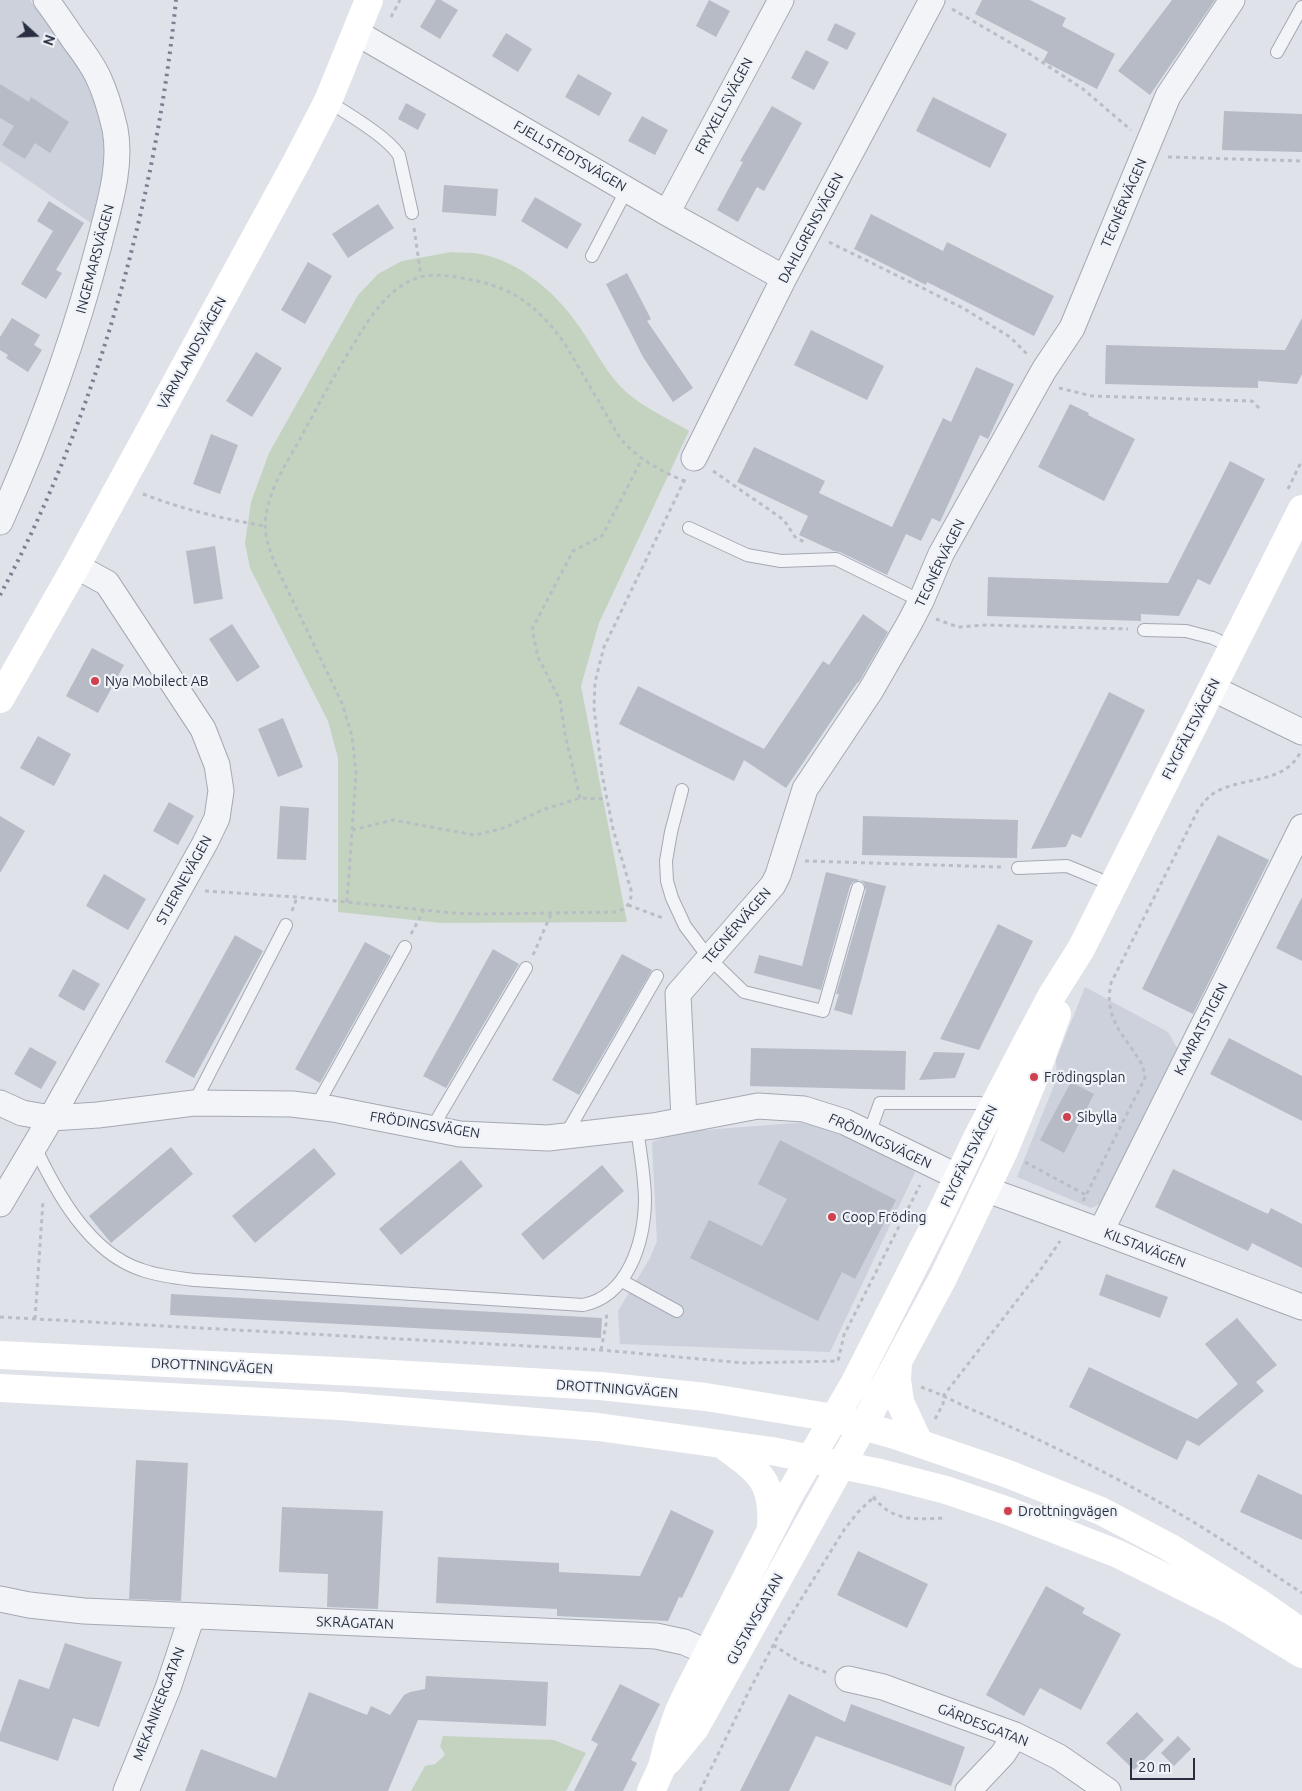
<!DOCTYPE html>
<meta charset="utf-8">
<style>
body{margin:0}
#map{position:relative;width:1302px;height:1791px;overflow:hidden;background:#dfe2e9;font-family:Ubuntu,sans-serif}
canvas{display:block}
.north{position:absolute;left:10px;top:10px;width:50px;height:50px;-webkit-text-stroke:4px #eff2f6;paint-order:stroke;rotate:110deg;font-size:14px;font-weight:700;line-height:20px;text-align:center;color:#282f41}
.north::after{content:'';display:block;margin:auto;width:18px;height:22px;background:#282f41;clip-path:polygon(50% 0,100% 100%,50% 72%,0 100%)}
.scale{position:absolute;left:1130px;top:1758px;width:65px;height:22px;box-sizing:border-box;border:2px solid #282f41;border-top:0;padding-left:6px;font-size:15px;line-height:18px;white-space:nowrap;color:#282f41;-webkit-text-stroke:4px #eff2f6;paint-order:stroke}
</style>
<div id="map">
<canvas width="1302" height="1791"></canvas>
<div class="north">N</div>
<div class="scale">20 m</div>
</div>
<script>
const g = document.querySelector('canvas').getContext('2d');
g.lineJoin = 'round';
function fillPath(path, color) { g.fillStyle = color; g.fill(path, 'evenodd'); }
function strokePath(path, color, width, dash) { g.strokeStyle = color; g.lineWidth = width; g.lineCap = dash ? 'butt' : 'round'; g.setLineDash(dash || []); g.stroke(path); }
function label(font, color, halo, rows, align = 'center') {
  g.font = font + ' Ubuntu,sans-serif'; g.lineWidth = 4.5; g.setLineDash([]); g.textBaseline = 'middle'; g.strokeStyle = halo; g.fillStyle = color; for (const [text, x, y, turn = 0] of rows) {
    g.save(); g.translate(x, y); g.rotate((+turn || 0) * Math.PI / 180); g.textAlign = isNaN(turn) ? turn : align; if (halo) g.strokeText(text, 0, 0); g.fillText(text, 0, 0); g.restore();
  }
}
fillPath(new Path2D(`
 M 0,0 L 30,0 L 77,63 L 95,104 L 103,129 L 104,150 L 102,177 L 91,223 L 0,161 Z
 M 1085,987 L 1168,1032 L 1180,1053 L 1103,1203 L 1091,1208 L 1017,1177 L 1057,1078 L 1056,1060 Z
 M 821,1121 L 918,1166 L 830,1352 L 620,1344 L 618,1311 L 650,1258 L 657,1241 L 652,1142 L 678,1132 Z`), '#cdd1db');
fillPath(new Path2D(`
 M 451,252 C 461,253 471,252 481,254 C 519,262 554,291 576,322 C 591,342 602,366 619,385 C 638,405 665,417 689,431 L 599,623 L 581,686 L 627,922 L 441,923 L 338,912 L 338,758 L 328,721 L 250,568 L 245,543 L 251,502 L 269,453 L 358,295 L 378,274 L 402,261 Z
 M 443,1736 L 554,1740 L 586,1753 L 566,1791 L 411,1791 L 425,1766 L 435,1764 L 445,1755 L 440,1746 Z`), '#c4d3c0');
fillPath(new Path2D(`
 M 436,0 L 441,0 L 458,10 L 440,39 L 420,27 Z
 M 709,0 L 730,11 L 716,37 L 696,26 Z
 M 982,0 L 1030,0 L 1066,18 L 1062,26 L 1115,54 L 1097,89 L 1043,61 L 1048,52 L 975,14 Z
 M 1172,0 L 1215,0 L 1150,95 L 1118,71 Z
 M 835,23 L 856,33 L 847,50 L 827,40 Z
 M 506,33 L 532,49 L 518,72 L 492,56 Z
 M 806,50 L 829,62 L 814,90 L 791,78 Z
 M 578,74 L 612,93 L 599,116 L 565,97 Z
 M 0,84 L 29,102 L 31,97 L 69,122 L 50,153 L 35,143 L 25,159 L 2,145 L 14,126 L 0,118 Z
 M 933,97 L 1007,134 L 990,168 L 916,131 Z
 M 406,103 L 426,114 L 418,130 L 398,119 Z
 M 772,106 L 802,123 L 764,191 L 757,187 L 738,222 L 717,210 L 743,162 L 740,161 Z
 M 1224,111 L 1302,114 L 1302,152 L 1222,150 Z
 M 642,116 L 668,130 L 655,155 L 628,141 Z
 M 444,185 L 498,189 L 496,216 L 442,212 Z
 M 535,197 L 582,224 L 567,249 L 521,221 Z
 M 49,201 L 84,223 L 56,270 L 62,273 L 46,299 L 21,284 L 53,231 L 37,221 Z
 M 378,204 L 394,228 L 348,258 L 332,234 Z
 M 871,214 L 943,251 L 947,242 L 1054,296 L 1034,336 L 927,282 L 926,285 L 854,249 Z
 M 308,262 L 332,276 L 305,324 L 281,310 Z
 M 627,273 L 651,319 L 647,321 L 693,388 L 673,402 L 643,357 L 606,284 Z
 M 12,318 L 40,335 L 34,345 L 42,350 L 28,372 L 6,358 L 8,355 L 0,350 L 0,337 Z
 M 1302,318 L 1302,374 L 1297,384 L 1258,381 L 1258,388 L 1105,384 L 1106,345 L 1285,350 Z
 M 811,330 L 884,366 L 867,400 L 794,365 Z
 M 256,352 L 282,368 L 252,417 L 226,401 Z
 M 976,367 L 1014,384 L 988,439 L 980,435 L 940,522 L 932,518 L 921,541 L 906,534 L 887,575 L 840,552 L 834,551 L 799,535 L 808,516 L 737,482 L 754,447 L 825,481 L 819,493 L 892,527 L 943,418 L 951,422 Z
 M 1070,404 L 1089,413 L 1088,415 L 1135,439 L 1104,501 L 1038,467 Z
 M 211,434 L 238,445 L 220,494 L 193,484 Z
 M 1230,461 L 1265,479 L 1210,585 L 1198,579 L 1179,616 L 1141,614 L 1141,621 L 987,616 L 988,577 L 1168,583 Z
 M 215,546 L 223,599 L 194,604 L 186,551 Z
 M 863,614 L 888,632 L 859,682 L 857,683 L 786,788 L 744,760 L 734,781 L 619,724 L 638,686 L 764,749 L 823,661 L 829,665 Z
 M 232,624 L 260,667 L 237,682 L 209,639 Z
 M 92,648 L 124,665 L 98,713 L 66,696 Z
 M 1109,692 L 1145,710 L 1081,838 L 1072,834 L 1066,847 L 1031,849 Z
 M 283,718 L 303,767 L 278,777 L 258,729 Z
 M 38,736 L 71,754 L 54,786 L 20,768 Z
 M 169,802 L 194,816 L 178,845 L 153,831 Z
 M 280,806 L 309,808 L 306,860 L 277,859 Z
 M 0,816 L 25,831 L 0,873 Z
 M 863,816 L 1018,820 L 1017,858 L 862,855 Z
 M 1218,835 L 1269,860 L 1193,1014 L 1142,989 Z
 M 826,872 L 860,880 L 853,882 L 850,886 L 821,990 L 754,973 L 759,955 L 802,966 Z
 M 104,874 L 146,899 L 128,930 L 86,906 Z
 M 860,880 L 886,886 L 852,1015 L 834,1010 L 839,994 L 836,994 L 866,890 L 864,883 Z
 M 1302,897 L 1302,961 L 1276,948 Z
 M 998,924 L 1033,941 L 979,1050 L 940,1039 Z
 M 235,935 L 263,951 L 194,1078 L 165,1062 Z
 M 365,942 L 391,956 L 320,1083 L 295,1069 Z
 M 493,949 L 519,964 L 446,1088 L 423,1076 Z
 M 622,954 L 652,970 L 579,1095 L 552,1080 Z
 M 73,969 L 100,984 L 84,1011 L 58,996 Z
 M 1229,1038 L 1302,1076 L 1302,1121 L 1210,1074 Z
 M 30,1047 L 57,1062 L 41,1089 L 14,1074 Z
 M 751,1048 L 906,1051 L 905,1090 L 750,1086 Z
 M 934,1052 L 965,1053 L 955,1078 L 919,1080 Z
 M 1071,1082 L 1094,1094 L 1064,1153 L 1040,1140 Z
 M 780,1140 L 896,1200 L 855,1279 L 842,1272 L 818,1321 L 690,1258 L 709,1220 L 762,1246 L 787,1199 L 758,1184 Z
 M 171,1147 L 193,1174 L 111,1243 L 89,1216 Z
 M 314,1148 L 336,1174 L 255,1243 L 232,1216 Z
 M 461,1160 L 483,1186 L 401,1255 L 379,1229 Z
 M 602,1165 L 624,1191 L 543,1260 L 521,1234 Z
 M 1173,1169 L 1268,1214 L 1271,1208 L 1302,1224 L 1302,1268 L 1252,1243 L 1248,1251 L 1155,1207 Z
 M 1106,1274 L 1168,1297 L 1160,1318 L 1099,1295 Z
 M 171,1294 L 602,1318 L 601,1338 L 170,1315 Z
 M 1237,1318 L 1277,1365 L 1256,1382 L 1264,1391 L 1199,1446 L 1187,1440 L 1177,1460 L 1069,1407 L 1089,1367 L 1197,1419 L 1238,1384 L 1205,1344 Z
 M 136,1460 L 188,1463 L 181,1601 L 129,1599 Z
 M 1258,1474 L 1302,1495 L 1302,1540 L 1240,1512 Z
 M 282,1507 L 383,1511 L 378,1609 L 327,1607 L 328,1574 L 279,1572 Z
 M 671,1510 L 714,1531 L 682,1598 L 679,1597 L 668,1621 L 557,1616 L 557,1609 L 436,1603 L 438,1557 L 559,1563 L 559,1572 L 640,1576 Z
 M 858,1551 L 928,1584 L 907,1628 L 837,1595 Z
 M 1046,1586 L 1085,1608 L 1082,1613 L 1121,1634 L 1081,1710 L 1040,1688 L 1024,1716 L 986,1695 Z
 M 65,1643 L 122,1662 L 99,1727 L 73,1718 L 58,1761 L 0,1741 L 0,1733 L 19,1679 L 49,1689 Z
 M 426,1676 L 548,1682 L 546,1726 L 418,1720 L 388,1791 L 185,1791 L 201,1749 L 276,1778 L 309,1692 L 367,1715 L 371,1706 L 390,1715 L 404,1695 L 410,1692 L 425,1689 Z
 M 620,1684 L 660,1704 L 631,1760 L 637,1763 L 623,1791 L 574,1791 L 598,1744 L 591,1740 Z
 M 789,1694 L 845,1722 L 851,1704 L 965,1747 L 951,1786 L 816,1736 L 789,1791 L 740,1791 Z
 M 1137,1712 L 1164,1740 L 1134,1770 L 1106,1743 Z
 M 1178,1736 L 1191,1749 L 1174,1766 L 1161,1753 Z`), '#b6bbc6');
const lane = new Path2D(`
 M 1277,52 L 1302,7
 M 328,101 C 349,115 385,135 399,155 L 412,213
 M 592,256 L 627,189
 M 689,528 L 747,555 L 781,561 L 836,559 L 921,601
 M 1144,630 L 1186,631 L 1213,638 L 1232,647
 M 682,790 L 671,832 L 666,861 L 667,881 L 672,898 L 685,926 L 709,958 L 744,992 L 823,1011 L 858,888
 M 1018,868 L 1067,866 L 1113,885
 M 194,1103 L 286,925
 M 316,1107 L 405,947
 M 432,1128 L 526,968
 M 869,1134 L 880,1103 L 980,1103
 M 565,1136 L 657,976
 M 34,1145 C 56,1192 89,1253 142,1270 C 159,1276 178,1278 195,1280 L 583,1305 C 628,1296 644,1243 645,1201 C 645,1177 640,1152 637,1128
 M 622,1281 L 677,1311`);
const street = new Path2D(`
 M 357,33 L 667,213 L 784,278
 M 667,213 L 781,0
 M 694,458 L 784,278 L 932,0
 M 0,522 C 41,431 75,337 100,241 C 109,205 122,166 115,129 C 111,112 106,94 99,79 C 93,65 83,52 74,40 C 65,27 56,13 46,0
 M 1212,688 L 1302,732
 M 0,1103 L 22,1113 L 51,1118 L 98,1115 L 194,1103 L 292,1104 L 333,1109 L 460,1134 L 548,1138 L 653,1126 L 758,1106 L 804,1109 L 845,1122 L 958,1177
 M 684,1120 L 678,994 L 773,885 L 778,875 L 805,789 L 871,690 L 909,624 L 921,601 L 941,554 L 1044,370 L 1072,328 L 1168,96 L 1232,0
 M 987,1190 C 1093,1227 1197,1268 1302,1307
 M 0,1204 L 51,1118 L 205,843 L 217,818 L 221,791 L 217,765 L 203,729 L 107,583 L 76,566
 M 1101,1231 L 1302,827
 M 0,1599 L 29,1605 L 84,1611 L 656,1636 L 684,1642 L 709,1653
 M 848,1679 L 883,1687 L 1015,1735 L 1059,1757 L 1108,1791
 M 126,1791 L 168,1688 L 192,1616
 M 968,1791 L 1003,1754 L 1015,1735`);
strokePath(lane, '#a4a9b3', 14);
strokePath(street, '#a4a9b3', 27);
strokePath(new Path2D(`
 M 952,9 L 1028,53 L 1083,89 L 1131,130
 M 391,17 L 400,0
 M 1168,157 L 1302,161
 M 414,228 L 421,276
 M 829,242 L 963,308 L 1010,337 L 1027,354
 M 1059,388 L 1092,396 L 1252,401 L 1261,410
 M 713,471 L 784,520 L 795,537 L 806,543
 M 1288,489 L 1302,460
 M 143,494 C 182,509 223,519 265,526
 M 936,619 L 958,627 L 986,625 L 1128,629
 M 580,798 L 565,734 L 560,700 L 538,657 L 532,629 L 573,551 L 602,536 L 642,459
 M 352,830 L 393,820 L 475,835 L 504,828 L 542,810 L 580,798 L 607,799
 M 805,861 L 1001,867
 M 205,891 L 297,897 L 453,913 L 482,914 L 616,912 C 628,908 632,902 631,890 L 613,829 L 602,774 L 594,708 L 595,682 L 604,647 L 686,477
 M 347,902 L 356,774 L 352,736 L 342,703 L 276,566 C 269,549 263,533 266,515 C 270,488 287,462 300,439 C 316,409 332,379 350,350 C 359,336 367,321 377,309 C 387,297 398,286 412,280 C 426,273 441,275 456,277 C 509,285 534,301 565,344 L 620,438 C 638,459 659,470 684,481
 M 628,905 L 663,918
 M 292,911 L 297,897
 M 411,934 L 424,910
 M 533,955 L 552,912
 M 1025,1162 L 1086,1195
 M 1083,1201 L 1145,1078 C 1144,1065 1139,1059 1132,1049 C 1116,1027 1105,1011 1111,983 L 1198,810 C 1203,803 1207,798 1214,793 C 1242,776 1283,785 1300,753
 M 0,1317 L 601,1350 L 744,1363 L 838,1361 L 844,1335 L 920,1185
 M 35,1319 L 43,1201
 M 601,1350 L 607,1319 L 606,1314
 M 921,1387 C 942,1394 960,1405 980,1413 C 1045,1442 1109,1473 1171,1509 C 1216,1534 1259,1565 1302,1593
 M 935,1419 L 943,1404 L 944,1395 L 1039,1272 L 1060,1241
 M 873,1497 C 895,1523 915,1519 946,1518
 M 773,1645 L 800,1662 L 828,1673
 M 700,1791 L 748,1693 L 777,1638 L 844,1530 L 858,1512 L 875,1496`), '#b9bdc4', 3, [4, 4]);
strokePath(lane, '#f2f4f7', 12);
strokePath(street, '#f2f4f7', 25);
strokePath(new Path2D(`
 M 0,699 L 76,566 L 297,161 L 328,101 L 369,0
 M 0,1355 L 357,1372 L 600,1386 L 706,1397 L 834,1418 L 895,1435 L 1008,1474 L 1101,1511 L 1169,1547 L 1258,1602 L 1302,1633
 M 898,1362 L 897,1380 L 900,1402 L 919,1443
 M 0,1388 L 339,1406 L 598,1427 L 772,1451 L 880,1473 L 946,1490 L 1008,1511 L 1118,1554 L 1232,1611 L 1302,1654
 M 724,1446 C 760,1472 774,1481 771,1528
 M 668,1761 L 695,1728 L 863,1426 L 943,1278 L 1004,1151 L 1032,1083 L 1057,1014
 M 651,1791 L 662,1767 L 669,1739 L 679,1711 L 687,1694 L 788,1497 L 854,1384 L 942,1211 L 977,1138 L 1026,1044 L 1052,995 L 1081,949 L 1302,509`), '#fff', 28);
strokePath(new Path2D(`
 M 0,595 C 96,418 156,200 176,0`), '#788193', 4, [2.5, 5]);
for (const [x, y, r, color] of [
 [95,681,5,"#d1414d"],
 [1034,1077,5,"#d1414d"],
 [1067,1117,5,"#d1414d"],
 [832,1217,5,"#d1414d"],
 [1008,1511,5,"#d1414d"]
]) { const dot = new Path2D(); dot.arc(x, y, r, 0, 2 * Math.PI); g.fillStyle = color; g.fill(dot); strokePath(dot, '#eff2f6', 2); }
label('14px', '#282f41', '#eff2f6', [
 ["FRYXELLSVÄGEN",724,106,-62],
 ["FJELLSTEDTSVÄGEN",570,156,30],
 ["TEGNÉRVÄGEN",1124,203,-67],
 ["DAHLGRENSVÄGEN",811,228,-62],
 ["INGEMARSVÄGEN",95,259,-75],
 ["VÄRMLANDSVÄGEN",192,353,-61],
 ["TEGNÉRVÄGEN",940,563,-64],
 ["FLYGFÄLTSVÄGEN",1191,729,-63],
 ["STJERNEVÄGEN",184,880,-61],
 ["TEGNÉRVÄGEN",737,926,-49],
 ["KAMRATSTIGEN",1201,1029,-63],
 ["FRÖDINGSVÄGEN",425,1125,9],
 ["FRÖDINGSVÄGEN",880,1141,25],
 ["FLYGFÄLTSVÄGEN",969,1156,-64],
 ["KILSTAVÄGEN",1145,1248,21],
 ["DROTTNINGVÄGEN",212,1366,3],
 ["DROTTNINGVÄGEN",617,1389,4],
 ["GUSTAVSGATAN",755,1619,-61],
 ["SKRÅGATAN",355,1623,2],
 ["MEKANIKERGATAN",159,1704,-69],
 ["GÄRDESGATAN",983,1725,21]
]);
label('14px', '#282f41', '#eff2f6', [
 ["Nya Mobilect AB",105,681],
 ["Frödingsplan",1044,1077],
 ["Sibylla",1077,1117],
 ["Coop Fröding",842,1217],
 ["Drottningvägen",1018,1511]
], 'left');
</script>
